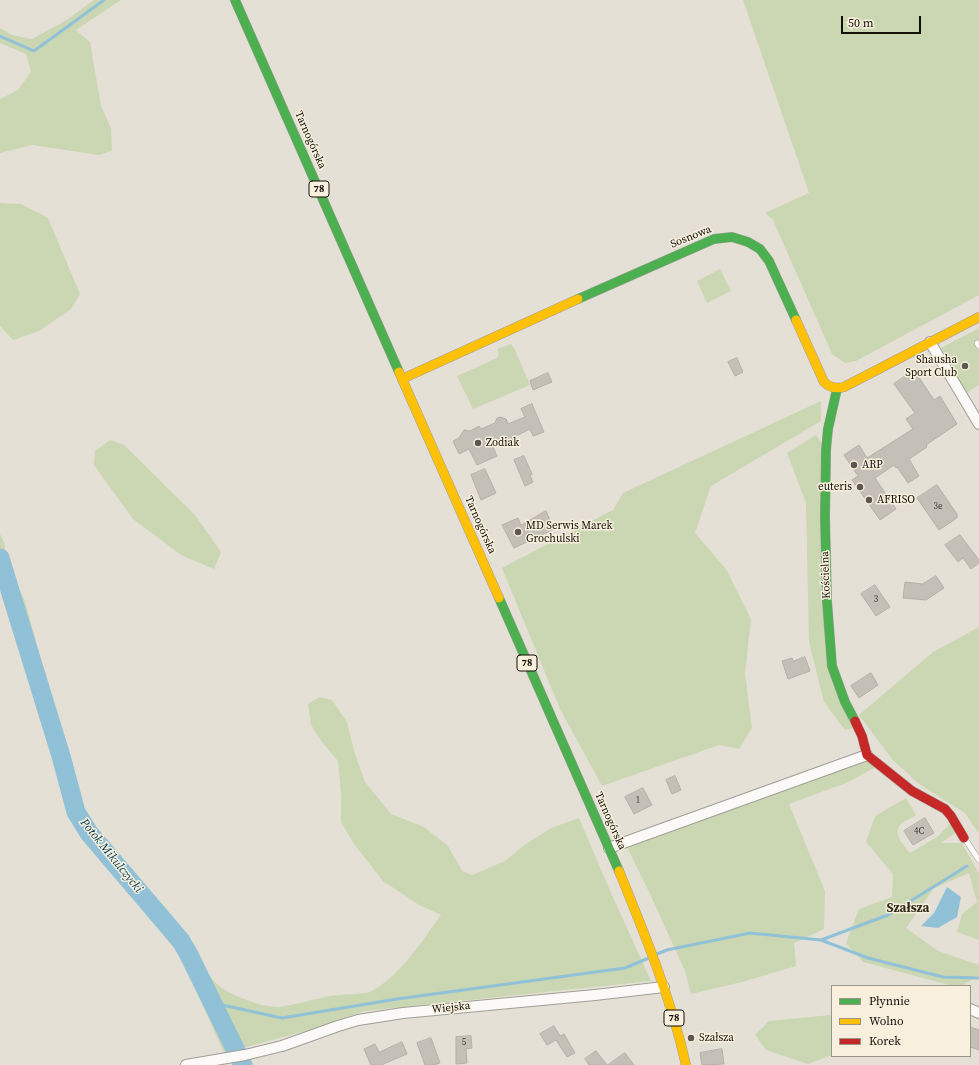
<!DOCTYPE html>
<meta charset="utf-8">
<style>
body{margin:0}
#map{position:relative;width:979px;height:1065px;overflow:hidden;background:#e5e0d6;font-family:"Source Serif 4",serif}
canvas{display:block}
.legend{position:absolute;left:831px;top:985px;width:140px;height:72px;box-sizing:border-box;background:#f8f0dd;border:1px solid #9c9688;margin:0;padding:5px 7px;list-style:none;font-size:12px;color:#120f09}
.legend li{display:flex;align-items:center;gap:8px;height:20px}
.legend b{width:20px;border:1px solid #9c9688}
.scale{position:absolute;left:841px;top:16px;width:80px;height:18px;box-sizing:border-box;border:2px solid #120f09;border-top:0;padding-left:5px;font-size:12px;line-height:14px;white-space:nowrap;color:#120f09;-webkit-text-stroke:3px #f8f0dd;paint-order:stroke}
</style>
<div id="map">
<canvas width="979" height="1065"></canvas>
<ul class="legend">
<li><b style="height:5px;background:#4caf50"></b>Płynnie</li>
<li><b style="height:5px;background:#ffc107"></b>Wolno</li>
<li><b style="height:5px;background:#c62828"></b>Korek</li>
</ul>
<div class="scale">50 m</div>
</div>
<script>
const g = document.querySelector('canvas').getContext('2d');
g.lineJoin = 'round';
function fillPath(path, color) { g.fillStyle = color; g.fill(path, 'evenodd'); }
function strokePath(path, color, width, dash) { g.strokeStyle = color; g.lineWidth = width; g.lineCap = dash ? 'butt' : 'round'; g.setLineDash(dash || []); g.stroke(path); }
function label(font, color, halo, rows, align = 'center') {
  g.font = font + ' "Source Serif 4",serif'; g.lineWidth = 3; g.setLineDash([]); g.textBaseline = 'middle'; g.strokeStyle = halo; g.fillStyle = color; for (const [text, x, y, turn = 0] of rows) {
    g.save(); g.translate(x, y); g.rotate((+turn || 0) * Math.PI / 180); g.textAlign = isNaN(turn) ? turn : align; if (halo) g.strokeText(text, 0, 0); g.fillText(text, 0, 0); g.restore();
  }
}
fillPath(new Path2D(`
 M 94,0 L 121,0 L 76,30 L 90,42 L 101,106 L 111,128 L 112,151 L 99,155 L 32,145 L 0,153 L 0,99 L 18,90 L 31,72 L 26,54 L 0,43 L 0,28 L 12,35 L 32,39 L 65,21 Z
 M 743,0 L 979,0 L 979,295 L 856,361 L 845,363 L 832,354 L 773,220 L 765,213 L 809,193 Z
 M 0,203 L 21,204 L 48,218 L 80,294 L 71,309 L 39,331 L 13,340 L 0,326 Z
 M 720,269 L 731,291 L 707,303 L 697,281 Z
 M 979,328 L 979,385 L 966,393 L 941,348 Z
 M 511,344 L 515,350 L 530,385 L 473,409 L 457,376 L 497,358 L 499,354 L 497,349 Z
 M 821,401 L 821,421 L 711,486 L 695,533 L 726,569 L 751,619 L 745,674 L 752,728 L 739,749 L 719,745 L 602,786 L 560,709 L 502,568 L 613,510 L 623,493 Z
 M 816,435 L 826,450 L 832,666 L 858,727 L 845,730 L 824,702 L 809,642 L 806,503 L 787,453 Z
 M 110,440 L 124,445 L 195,515 L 221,552 L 214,569 L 181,555 L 133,519 L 94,465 L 95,451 Z
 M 0,534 L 4,542 L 8,566 L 25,601 L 80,805 L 113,852 L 194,946 C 205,976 216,989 247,1000 C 257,1004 268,1007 279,1007 C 296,1005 313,999 330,996 C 340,994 365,995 372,991 C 402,974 421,942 441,915 L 419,905 L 383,881 L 354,844 L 341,822 L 341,794 L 338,761 L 322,742 L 311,725 L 308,704 L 319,697 L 332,700 L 347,722 L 355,754 L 365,782 L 391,814 L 424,827 L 448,846 L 462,871 L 472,875 L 505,861 L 526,844 L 551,828 L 579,818 L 611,893 L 651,981 L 364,1011 L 309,1030 L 224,1053 L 180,954 L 87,843 L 71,818 L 3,586 L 0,583 Z
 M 979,627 L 979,834 L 965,813 L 919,784 L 892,759 L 859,715 L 933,652 Z
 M 866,758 L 876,767 L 846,783 L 789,804 L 825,891 L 824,929 L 794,943 L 796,966 L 742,982 L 691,994 L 685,971 L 650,894 L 627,847 L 759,799 Z
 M 906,798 L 916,815 C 912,818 904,821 900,825 C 892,835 905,846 910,853 L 937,837 L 951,823 L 957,832 L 941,843 L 962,843 L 979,874 L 979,940 L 957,932 L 962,914 L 977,902 L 969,873 L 934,888 L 906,928 L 938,951 L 979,965 L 979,976 L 961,986 L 953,986 L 863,962 L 846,943 L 859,909 L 892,897 L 893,874 L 866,842 L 875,816 Z
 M 830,1015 L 832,1018 L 832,1055 L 808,1064 L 766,1050 L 755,1035 L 769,1021 Z`), '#cad7b2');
fillPath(new Path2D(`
 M 947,887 L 961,897 L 957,917 L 938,928 L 921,926 L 934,913 Z`), '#91c1d7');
strokePath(new Path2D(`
 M 0,36 L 34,51 L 104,0
 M 821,940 L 888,915 L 967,866
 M 657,954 L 667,950 L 750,933 L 821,940 L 868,958 L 943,977 L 979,978
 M 213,1003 L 282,1018 L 397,999 L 625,968 L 649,958`), '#91c1d7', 3);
strokePath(new Path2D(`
 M 0,558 L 61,756 L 76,812 L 89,833 L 181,941 L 188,953 L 243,1065`), '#91c1d7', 19);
const building = new Path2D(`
 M 737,358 L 743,372 L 735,376 L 728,362 Z
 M 914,370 L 934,400 L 940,396 L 957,424 L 926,445 L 927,447 L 909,459 L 919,476 L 908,483 L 897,467 L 896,468 L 894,465 L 875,478 L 896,509 L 880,520 L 852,480 L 858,476 L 844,455 L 859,445 L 867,458 L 913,429 L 906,419 L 915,413 L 894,384 Z
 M 548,373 L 552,382 L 533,390 L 530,381 Z
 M 532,404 L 544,432 L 533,436 L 530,429 L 514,437 L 512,440 L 508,439 L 493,447 L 497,456 L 477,465 L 469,449 L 459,454 L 453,441 L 459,438 L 464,430 L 470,431 L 479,426 L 481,429 L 495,423 L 497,418 L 500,417 L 506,419 L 508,424 L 525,417 L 521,409 Z
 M 524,456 L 532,474 L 530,475 L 533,482 L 525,486 L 514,460 Z
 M 485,469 L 496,493 L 481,500 L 471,475 Z
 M 937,485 L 957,514 L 957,518 L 939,530 L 917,498 Z
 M 546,511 L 554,529 L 514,548 L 502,525 L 518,518 L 521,525 Z
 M 960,535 L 979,560 L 979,563 L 971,569 L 963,558 L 958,562 L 945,545 Z
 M 936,576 L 944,588 L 926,600 L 903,598 L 905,582 L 922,584 Z
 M 875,585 L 890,607 L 876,616 L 861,594 Z
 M 805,657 L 810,671 L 788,679 L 782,661 L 792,658 L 793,661 Z
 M 871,673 L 878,685 L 859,698 L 851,686 Z
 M 675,776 L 681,790 L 672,794 L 666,780 Z
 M 643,788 L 652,805 L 634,814 L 625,797 Z
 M 925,818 L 934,833 L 913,845 L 904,831 Z
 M 554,1026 L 560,1036 L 564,1034 L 575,1053 L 567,1057 L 556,1040 L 547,1045 L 540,1034 Z
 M 970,1027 L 979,1030 L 979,1050 L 970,1047 Z
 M 471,1036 L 472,1048 L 466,1049 L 467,1063 L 456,1064 L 456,1037 Z
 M 431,1038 L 440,1063 L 433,1065 L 425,1065 L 417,1043 Z
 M 402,1042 L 407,1054 L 381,1065 L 371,1065 L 364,1049 L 375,1044 L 379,1052 Z
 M 722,1049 L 724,1064 L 702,1065 L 700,1053 Z
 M 596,1051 L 607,1065 L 589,1065 L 585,1059 Z
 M 625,1053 L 634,1065 L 608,1065 Z`);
fillPath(building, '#c4c0b8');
strokePath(building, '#b4b0a8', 1);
const lane = new Path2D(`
 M 977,343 L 979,346
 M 965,839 L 979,860`);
const street = new Path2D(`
 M 930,342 L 979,424
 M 609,848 L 867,755
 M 970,1009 L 979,1013
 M 186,1065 L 245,1055 L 282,1046 L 338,1026 L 358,1020 L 403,1013 L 595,995 L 664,987`);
const fast = new Path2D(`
 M 235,0 L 399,372
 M 578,299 L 714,239 L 732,237 L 748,242 L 760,249 L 769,261 L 796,320
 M 837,389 L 828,429 L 826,450 L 825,517 L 827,601 L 832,666 L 845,702 L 855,721
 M 499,598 L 619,871`);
const slow = new Path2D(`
 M 796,320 L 824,382 C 830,388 836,389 844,387 L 979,317
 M 399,372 L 499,598
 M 402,379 L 578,299
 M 619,871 C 645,935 671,998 686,1065`);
const jam = new Path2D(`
 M 855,721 L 862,736 L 867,755 L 912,791 L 945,809 L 951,816 L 964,838`);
strokePath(lane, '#a19e96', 6);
strokePath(street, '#a19e96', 12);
strokePath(fast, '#a19e96', 10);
strokePath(slow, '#a19e96', 10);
strokePath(jam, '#a19e96', 10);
strokePath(lane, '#fbfaf9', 5);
strokePath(street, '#fbfaf9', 10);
strokePath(fast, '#4caf50', 9);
strokePath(slow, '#ffc107', 9);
strokePath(jam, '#c62828', 9);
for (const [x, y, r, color] of [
 [965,366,4,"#5c5851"],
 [478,443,4,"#5c5851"],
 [854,465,4,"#5c5851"],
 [860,487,4,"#5c5851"],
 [869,500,4,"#5c5851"],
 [518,532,4,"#5c5851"],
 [691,1038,4,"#5c5851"]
]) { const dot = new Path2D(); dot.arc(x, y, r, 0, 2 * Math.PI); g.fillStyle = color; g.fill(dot); strokePath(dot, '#f8f0dd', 1.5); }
label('9px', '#3e3b35', null, [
 ["3e",938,507],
 ["3",876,600],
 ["1",638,801],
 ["4C",919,832],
 ["5",464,1043]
]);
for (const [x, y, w] of [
 [319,189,20],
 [527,663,20],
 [674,1018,20]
]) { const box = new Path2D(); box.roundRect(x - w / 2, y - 8, w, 16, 3); g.fillStyle = '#f8f0dd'; g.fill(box); strokePath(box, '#120f09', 1); }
label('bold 10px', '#120f09', null, [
 ["78",319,189],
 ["78",527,663],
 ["78",674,1018]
]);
label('11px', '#120f09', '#f8f0dd', [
 ["Tarnogórska",310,140,66],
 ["Sosnowa",691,237,-22],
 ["Tarnogórska",480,525,66],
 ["Kościelna",826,575,-92],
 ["Tarnogórska",610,821,66],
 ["Wiejska",451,1008,-6]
]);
label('11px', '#120f09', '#f8f0dd', [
 ["Shausha",957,360,"right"],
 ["Sport Club",957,373,"right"],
 ["Zodiak",486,443],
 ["ARP",862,465],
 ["euteris",852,487,"right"],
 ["AFRISO",877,500],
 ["MD Serwis Marek",526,526],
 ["Grochulski",526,539],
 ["Szałsza",699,1038]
], 'left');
label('italic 12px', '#003e56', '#f8f0dd', [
 ["Potok Mikulczycki",111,856,51]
]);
label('bold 13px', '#2f2819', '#f8f0dd', [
 ["Szałsza",908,909]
]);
</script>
